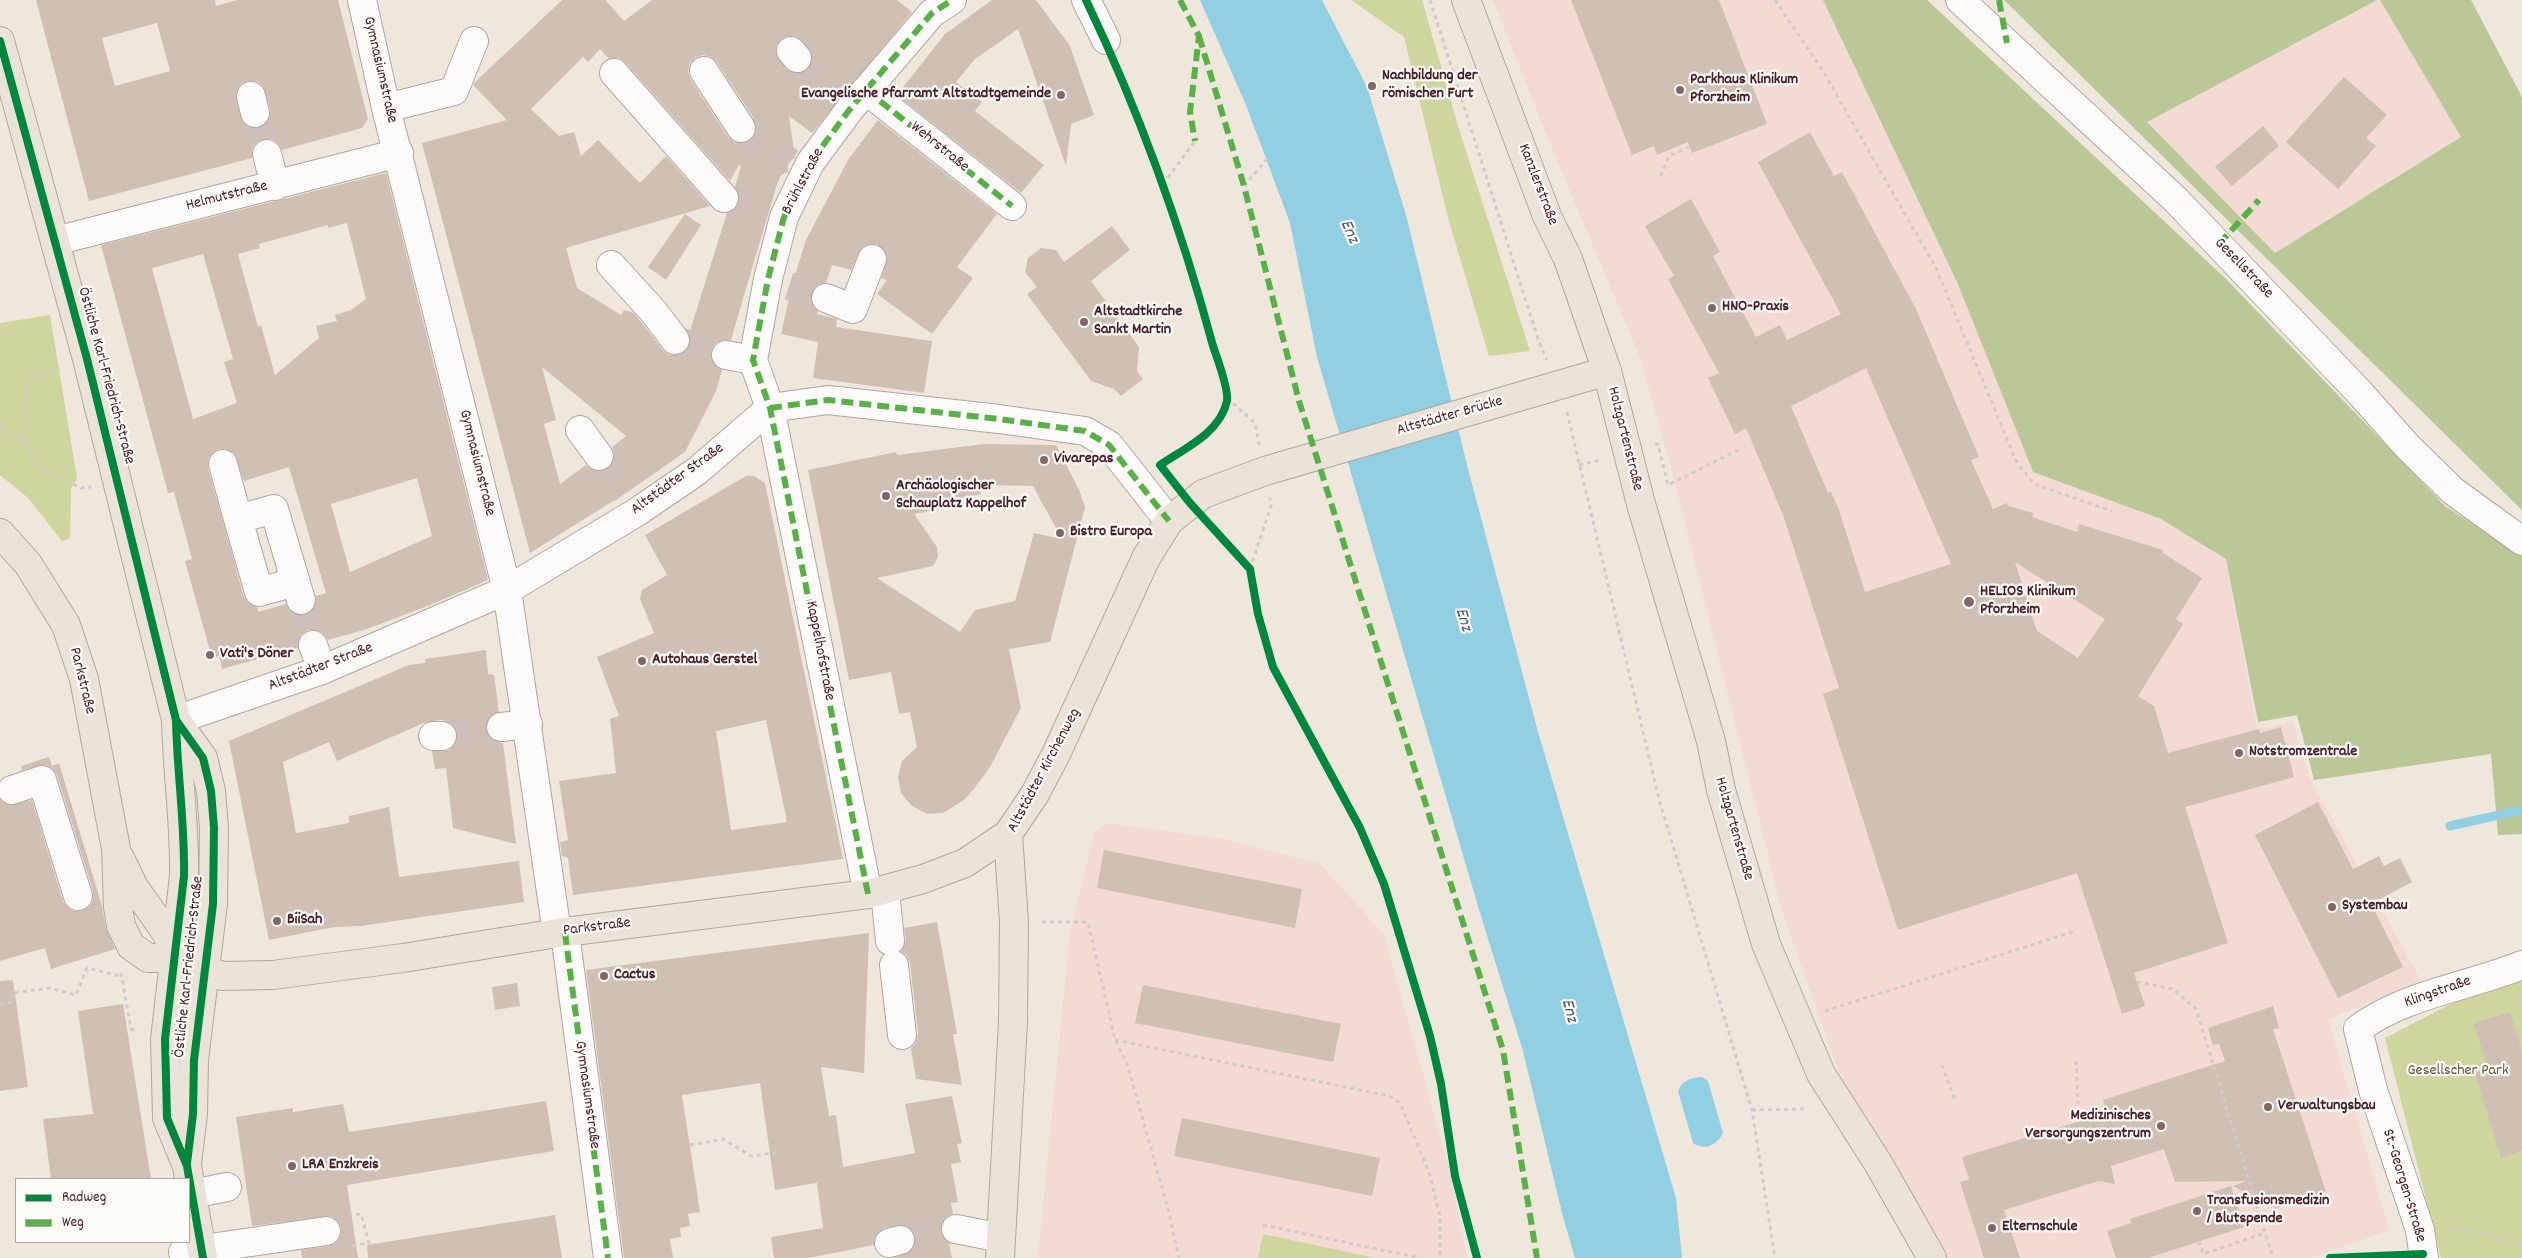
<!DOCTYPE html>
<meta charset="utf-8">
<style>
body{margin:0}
#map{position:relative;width:2522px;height:1258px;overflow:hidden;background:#efe7db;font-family:Dekko,sans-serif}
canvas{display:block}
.legend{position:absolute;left:15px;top:1178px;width:175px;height:65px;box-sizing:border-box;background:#fdfcf7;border:1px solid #b5a4a5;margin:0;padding:6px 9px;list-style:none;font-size:15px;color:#4a1f2b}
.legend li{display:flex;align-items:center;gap:10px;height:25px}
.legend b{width:25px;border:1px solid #b5a4a5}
</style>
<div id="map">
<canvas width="2522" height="1258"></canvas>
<ul class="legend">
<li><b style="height:6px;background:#00873e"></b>Radweg</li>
<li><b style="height:6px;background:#57b146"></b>Weg</li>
</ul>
</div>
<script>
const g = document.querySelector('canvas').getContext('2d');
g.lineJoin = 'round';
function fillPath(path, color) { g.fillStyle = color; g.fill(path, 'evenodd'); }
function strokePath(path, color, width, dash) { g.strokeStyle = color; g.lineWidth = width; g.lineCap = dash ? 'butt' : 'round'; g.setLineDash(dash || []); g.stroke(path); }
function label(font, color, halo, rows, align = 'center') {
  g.font = font + ' Dekko,sans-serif'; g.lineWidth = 4.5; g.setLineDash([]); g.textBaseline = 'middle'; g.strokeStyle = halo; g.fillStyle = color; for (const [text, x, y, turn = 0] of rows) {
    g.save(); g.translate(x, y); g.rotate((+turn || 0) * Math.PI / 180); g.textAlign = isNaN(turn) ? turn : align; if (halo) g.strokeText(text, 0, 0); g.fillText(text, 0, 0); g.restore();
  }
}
fillPath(new Path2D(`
 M 1493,0 L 1823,0 L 1957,282 L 2033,472 L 2161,519 L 2226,559 L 2257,729 L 2293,722 L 2310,779 L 2421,981 L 2328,1019 L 2389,1230 L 2311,1258 L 1928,1258 L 1876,1170 L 1839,1073 L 1782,910 L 1673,475 L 1641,360 L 1549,141 Z
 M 2377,0 L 2380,0 L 2461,137 L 2275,253 L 2146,122 Z
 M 1109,823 L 1222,839 L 1320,864 L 1384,935 L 1448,1164 L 1467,1258 L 1038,1258 L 1070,933 L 1094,833 Z`), '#f3dad2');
fillPath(new Path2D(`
 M 1351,0 L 1422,0 L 1458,126 L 1530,351 L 1489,356 L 1448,218 L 1404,37 Z
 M 50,315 L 77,478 L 71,489 L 70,538 L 62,541 L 28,498 L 0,475 L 0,323 Z
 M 2522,981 L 2522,1258 L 2441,1258 L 2385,1038 L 2466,996 Z
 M 1263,1234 L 1375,1258 L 1258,1258 Z`), '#ced69e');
fillPath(new Path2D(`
 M 1823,0 L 1927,0 L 2225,278 L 2445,506 L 2522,556 L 2522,834 L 2498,835 L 2491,754 L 2314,780 L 2297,715 L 2258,722 L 2226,559 L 2161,519 L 2033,472 L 1957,282 Z
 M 2004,0 L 2377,0 L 2147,122 L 2275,253 L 2461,137 L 2380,0 L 2471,0 L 2522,97 L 2522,510 Z`), '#bac797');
fillPath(new Path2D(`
 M 1200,0 L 1322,0 L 1367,87 L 1406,215 L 1468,469 L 1538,732 L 1676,1198 L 1682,1258 L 1575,1258 L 1562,1213 L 1523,1051 L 1480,913 L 1317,357 L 1290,223 L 1246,105 Z
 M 1702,1077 L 1708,1081 L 1723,1133 C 1717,1145 1705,1151 1693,1143 L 1678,1091 C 1683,1080 1690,1078 1702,1077 Z`), '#91cfe3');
strokePath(new Path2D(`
 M 2450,826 L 2522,810`), '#91cfe3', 9);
fillPath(new Path2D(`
 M 36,0 L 215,0 L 216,6 L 237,0 L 338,0 L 368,119 L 362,128 L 282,150 L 278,143 L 272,139 L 263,139 L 256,143 L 252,149 L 252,158 L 89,201 ZM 157,23 L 170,71 L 115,86 L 102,38 ZM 248,81 L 256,81 L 263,86 L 270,109 L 270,117 L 266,124 L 258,128 L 250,128 L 243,123 L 236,100 L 236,92 L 240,85 Z
 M 562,0 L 605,0 L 624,21 L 652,0 L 897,0 L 912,12 L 812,133 L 789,116 L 795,158 L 788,161 L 788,172 L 781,175 L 777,184 L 731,340 L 720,340 L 714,345 L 711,352 L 712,361 L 722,370 L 716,391 L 685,452 L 629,491 L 530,553 L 422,143 L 507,120 L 473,85 L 474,83 ZM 789,36 L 796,36 L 802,40 L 812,55 L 812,64 L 808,70 L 800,73 L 792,73 L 786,68 L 776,54 L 776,46 L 780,40 ZM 600,49 L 609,59 L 619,58 L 626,63 L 730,181 L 739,165 L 741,166 L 735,187 L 739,194 L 739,203 L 735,209 L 727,213 L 689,334 L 690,346 L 685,352 L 677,355 L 669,355 L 663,350 L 634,313 L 624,310 L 621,315 L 577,288 L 566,248 L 710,206 L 666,156 L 640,183 L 598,140 L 581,156 L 574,132 L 559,136 L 531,109 L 583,57 L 588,62 ZM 703,55 L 711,57 L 717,62 L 754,119 L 757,127 L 755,135 L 749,141 L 742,144 L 734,142 L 728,137 L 691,80 L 688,72 L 690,64 L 695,58 ZM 542,367 L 626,436 L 612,447 L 614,454 L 613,462 L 608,469 L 601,471 L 593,470 L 586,465 L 560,484 L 544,424 L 556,420 Z
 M 992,0 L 1036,0 L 1070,46 L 1094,115 L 1071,124 L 1066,166 L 1018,29 L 975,59 L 956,82 L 982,102 L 975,111 L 1044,165 L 1021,193 L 897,95 L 945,34 Z
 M 1571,0 L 1719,0 L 1767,124 L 1692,153 L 1688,142 L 1657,155 L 1654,146 L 1632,155 Z
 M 2344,77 L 2387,115 L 2366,138 L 2376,146 L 2338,189 L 2286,142 Z
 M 878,120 L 997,214 L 957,267 L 973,278 L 932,334 L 877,294 L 887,280 L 881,278 L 887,257 L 884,250 L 877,244 L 869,244 L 862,247 L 851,270 L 832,265 L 826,283 L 817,285 L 811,293 L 811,301 L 818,311 L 817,314 L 837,319 L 836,327 L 932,341 L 924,393 L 813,378 L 818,342 L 781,334 L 792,285 L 806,240 L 848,160 Z
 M 2263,126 L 2279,146 L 2232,186 L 2215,167 Z
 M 1810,132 L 1834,176 L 1842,172 L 1916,309 L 1979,457 L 1971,460 L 1993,509 L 2007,503 L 2008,506 L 2033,513 L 2032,517 L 2077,532 L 2079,524 L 2163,550 L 2163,553 L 2202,578 L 2176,619 L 2183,624 L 2138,696 L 2154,706 L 2168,753 L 2259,729 L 2260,733 L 2281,727 L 2294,777 L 2185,807 L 2228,943 L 2134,973 L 2145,1006 L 2122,1014 L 2077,873 L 1898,930 L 1823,694 L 1839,688 L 1783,515 L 1746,428 L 1735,434 L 1708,378 L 1719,373 L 1668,279 L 1674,276 L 1645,226 L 1691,199 L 1720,252 L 1713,256 L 1756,337 L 1780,325 L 1787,340 L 1841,314 L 1758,162 ZM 1866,368 L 1951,564 L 1865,592 L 1838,507 L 1831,492 L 1828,493 L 1791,406 ZM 2015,562 L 2105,619 L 2078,658 L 2037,631 Z
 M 386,173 L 488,580 L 430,605 L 367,629 L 328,640 L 323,633 L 315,630 L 308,630 L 301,635 L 298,648 L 222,669 L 219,656 L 212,658 L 185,561 L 192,559 L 174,492 L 168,493 L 101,245 ZM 347,223 L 366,299 L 351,310 L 335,315 L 337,321 L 316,326 L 319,338 L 275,375 L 261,325 L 258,327 L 238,254 L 260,248 L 259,244 L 328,225 L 328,228 ZM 203,254 L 233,359 L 224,362 L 237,403 L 193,419 L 152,268 ZM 218,449 L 226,449 L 234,453 L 244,481 L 289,467 L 326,593 L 316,596 L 316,604 L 312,611 L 306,615 L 297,615 L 290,611 L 286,604 L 258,612 L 257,607 L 249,604 L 244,597 L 208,468 L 208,460 L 212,453 ZM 417,478 L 432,536 L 350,572 L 331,504 Z
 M 685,214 L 701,225 L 666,280 L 648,267 Z
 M 1112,226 L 1130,250 L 1091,281 L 1139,347 L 1137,371 L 1143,379 L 1121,396 L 1114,389 L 1091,381 L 1027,294 L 1037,287 L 1025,272 L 1028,258 L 1041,248 L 1056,250 L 1064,262 Z
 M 984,444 L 1056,445 L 1079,490 L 1085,507 L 1050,642 L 1009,649 L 1021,708 L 990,767 L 973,790 L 964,800 L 943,813 L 927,814 L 911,805 L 901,793 L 898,777 L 902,761 L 917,747 L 910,712 L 899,714 L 891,672 L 849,680 L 808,470 L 896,452 L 897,455 ZM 980,485 L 1033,486 L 1062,539 L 1034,533 L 1015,601 L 975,610 L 960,632 L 877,578 L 933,566 L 938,557 L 937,547 L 914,514 L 941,509 L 940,502 L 981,494 Z
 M 746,476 L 754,476 L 765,483 L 843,859 L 573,895 L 568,858 L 562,856 L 560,842 L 568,840 L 559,781 L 616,773 L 610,719 L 619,716 L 597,657 L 654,633 L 640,599 L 642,590 L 667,575 L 645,535 ZM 766,720 L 787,822 L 731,830 L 716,731 Z
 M 486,650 L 488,674 L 494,675 L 499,712 L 491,715 L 487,720 L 486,729 L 489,737 L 494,741 L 503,743 L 516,844 L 453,828 L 446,768 L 435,769 L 432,751 L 449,750 L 455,744 L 458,736 L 456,729 L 449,722 L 442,720 L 426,722 L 337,761 L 329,742 L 283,762 L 296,833 L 349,823 L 349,816 L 389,807 L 399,877 L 519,861 L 524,902 L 361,926 L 334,927 L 269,940 L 229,741 L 409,665 L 425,663 L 425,659 Z
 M 49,757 L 52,766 L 59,763 L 102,906 L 106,929 L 115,949 L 51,969 L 45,948 L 0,961 L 0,799 L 9,805 L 32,800 L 63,901 L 67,907 L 74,911 L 82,911 L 89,907 L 93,900 L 93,891 L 57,775 L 52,768 L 45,765 L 22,770 L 21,766 Z
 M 2318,802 L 2353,869 L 2379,856 L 2384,866 L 2400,858 L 2412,882 L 2371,904 L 2403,967 L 2338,998 L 2255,835 Z
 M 1104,850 L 1302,889 L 1295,928 L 1097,888 Z
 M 937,922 L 957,1034 L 953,1034 L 962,1085 L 916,1079 L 911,1048 L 916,1042 L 918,1033 L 910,963 L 907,956 L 901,951 L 906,940 L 904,928 Z
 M 869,933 L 864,1073 L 821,1067 L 829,1116 L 836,1115 L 843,1167 L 915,1153 L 905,1104 L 952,1096 L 962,1143 L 957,1144 L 961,1162 L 951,1164 L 958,1202 L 951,1203 L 953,1214 L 945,1218 L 941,1226 L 941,1234 L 949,1243 L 952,1258 L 893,1258 L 911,1251 L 915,1244 L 915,1236 L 911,1229 L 903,1225 L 885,1228 L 878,1232 L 874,1239 L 874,1245 L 809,1258 L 774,1258 L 771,1237 L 823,1228 L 817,1183 L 775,1190 L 760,1083 L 682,1095 L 700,1212 L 688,1214 L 690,1226 L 680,1228 L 681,1237 L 670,1239 L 673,1258 L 624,1258 L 586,970 Z
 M 13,980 L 28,1087 L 0,1091 L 0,981 Z
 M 517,983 L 520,1006 L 495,1010 L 492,987 Z
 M 1143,985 L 1341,1024 L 1333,1062 L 1135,1023 Z
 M 123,1004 L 151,1179 L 51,1179 L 43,1119 L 93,1114 L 78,1011 Z
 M 2273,1006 L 2279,1028 L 2273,1029 L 2326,1192 L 2276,1208 L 2233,1186 L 2247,1181 L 2175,1182 L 2164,1149 L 2111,1166 L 2115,1184 L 2099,1181 L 2004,1210 L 2020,1258 L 1984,1258 L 1960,1182 L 1969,1179 L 1962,1157 L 2107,1113 L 2103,1100 L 2225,1061 L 2219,1044 L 2213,1045 L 2208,1028 Z
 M 2510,1012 L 2522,1051 L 2522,1151 L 2501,1158 L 2475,1073 L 2488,1069 L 2474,1023 Z
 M 546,1101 L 554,1151 L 347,1185 L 358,1258 L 302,1258 L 301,1250 L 329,1246 L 336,1243 L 340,1237 L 341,1229 L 338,1222 L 331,1216 L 252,1226 L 236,1117 L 293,1108 L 293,1112 L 343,1104 L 349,1132 Z
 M 1182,1118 L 1380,1158 L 1372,1196 L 1174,1156 Z
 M 2231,1186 L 2244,1227 L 2148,1258 L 2116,1258 L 2107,1231 L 2131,1223 L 2130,1219 Z
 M 555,1215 L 562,1258 L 368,1258 L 367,1245 Z`), '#d0c0b3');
strokePath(new Path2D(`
 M 797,58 L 840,100
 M 255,113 L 267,154
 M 741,128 L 790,162
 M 724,198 L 768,213
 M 789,286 L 826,298
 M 675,340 L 726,355
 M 599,456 L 626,493
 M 301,600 L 313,645
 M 442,736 L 501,727
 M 900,1240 L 956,1229`), '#cebfb8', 28, [28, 14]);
const minor = new Path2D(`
 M 362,0 L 386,108 L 507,590 L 557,933
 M 1086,0 L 1106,40
 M 1960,0 L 2176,200 L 2360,393 L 2408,447 L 2453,491 L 2522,541
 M 791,51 L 797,58
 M 704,71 L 741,128
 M 614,73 L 724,198
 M 866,90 L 1012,206
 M 251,96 L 255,113
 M 386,108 L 454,91 L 474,41
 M 267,154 L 275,186
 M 55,241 L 399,153
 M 611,265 L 653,311 L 675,340
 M 826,298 L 853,309 L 872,259
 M 726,355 L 753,360
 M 580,430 L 599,456
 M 223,464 L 238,519 L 274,509 L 301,600
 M 238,519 L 259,592 L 295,582
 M 313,645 L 322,670
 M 176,720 L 322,670 L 507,590 L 637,512 L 697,471 L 770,408 L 828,400 L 999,419 L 1085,431 L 1109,445 L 1169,521
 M 501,727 L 528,724
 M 433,736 L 442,736
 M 12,790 L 42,780 L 78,896
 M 885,891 L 890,941
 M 868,894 L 770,408 L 753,360 L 768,279 L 784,217 L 810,163 L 850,109 L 932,13 L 952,0
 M 565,933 L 608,1258
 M 894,965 L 902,1035
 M 192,1194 L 227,1187
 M 956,1229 L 1001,1238
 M 889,1243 L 900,1240
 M 183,1252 L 326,1231
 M 2424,1258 L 2420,1230 L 2373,1090 L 2358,1029 C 2405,994 2468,987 2522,965`);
const major = new Path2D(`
 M 1466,0 L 1547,216 L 1568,259 L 1607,371 L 1641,504 L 1711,741 L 1721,790 L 1766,944 L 1821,1074 L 1878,1163 L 1932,1258
 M 0,41 L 87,359 L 176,720 C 177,772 185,823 184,876 L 165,1039 L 167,1118 L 187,1166 L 203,1258
 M 0,533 L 28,564 L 66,625 L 84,679 L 116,849 L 118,907 L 121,926 L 131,946 L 148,958 L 176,958 L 222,976 L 273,975 L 403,958 L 557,933 L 868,894 L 923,879 L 965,863 L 1008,834
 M 176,720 L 203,758 L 211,791 L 214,828 L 213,904 L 194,1060 L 193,1114 L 187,1164
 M 120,858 L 134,887 L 167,934 L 176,958
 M 1000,1258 L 1013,1022 L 1014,922 L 1008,834 L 1035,794 L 1056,754 L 1146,558 L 1169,521 L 1203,494 L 1265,471 L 1607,371`);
strokePath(minor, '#b0a6a0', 30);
strokePath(major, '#b0a6a0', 30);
strokePath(new Path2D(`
 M 1430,0 L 1539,342 L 1547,360
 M 1775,0 L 1823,71 L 1936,268 L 2017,463 L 2034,484 L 2112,511
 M 1661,176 L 1669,156 L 1689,147
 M 1163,184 L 1195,141
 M 1244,186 L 1266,160
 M 1227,398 L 1255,423 L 1259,445
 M 1567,412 L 1659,799 L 1752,1110 L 1775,1258
 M 0,426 L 24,442 L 40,467 L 81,488 L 91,487
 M 24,442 L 27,380 L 60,369
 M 1655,445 L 1658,444 L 1668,485 L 1738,450
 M 1579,465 L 1601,460
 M 1250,569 L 1271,506 L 1270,498
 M 1042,922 L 1088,922 L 1115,1040 L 1127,1063 L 1168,1209 L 1179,1258
 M 121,973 L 131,1029 L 137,1031
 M 2137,982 L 2173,989 L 2196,1009 L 2273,1258
 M 2518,995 L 2522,1009
 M 0,1004 L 12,1002 L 12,993 L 50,988 L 76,995 L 87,968 L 120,976
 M 1825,1011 L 2075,931
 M 1115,1040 L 1389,1096 L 1400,1103 L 1429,1172 L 1440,1216 L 1440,1258
 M 2076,1061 L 2079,1122
 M 1942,1065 L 1955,1101
 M 1752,1110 L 1806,1109
 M 690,1145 L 723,1139 L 751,1156 L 782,1152
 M 348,1215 L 361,1214 L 369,1243 L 350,1246
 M 1263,1225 L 1420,1258
 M 2448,1230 L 2475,1231 L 2522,1247
 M 2199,1241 L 2203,1254 L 2265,1233`), '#d0cbc9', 3, [4, 4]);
strokePath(minor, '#fdfbfa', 28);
strokePath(major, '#ece3d8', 28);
strokePath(new Path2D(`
 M 1180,0 L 1199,36 L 1190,112 L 1195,141
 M 1999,0 L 2007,43
 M 1199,36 L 1244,186 L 1299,401 L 1503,1050 L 1537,1258
 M 866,90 L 1012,206
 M 2219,244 L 2259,200
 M 770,408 L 828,400 L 999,419 L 1085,431 L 1109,445 L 1169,521
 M 868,894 L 770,408 L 753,360 L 768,279 L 784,217 L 810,163 L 850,109 L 932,13 L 952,0
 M 565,933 L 608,1258`), '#57b146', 6, [12, 6]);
strokePath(new Path2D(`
 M 1086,0 C 1139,111 1181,227 1213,346 C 1217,358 1229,389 1227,401 C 1220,433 1185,448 1160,465 L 1190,503 L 1250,569 L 1258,614 L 1273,667 L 1360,828 L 1384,884 L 1430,1036 L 1441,1084 L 1455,1176 L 1477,1258
 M 0,41 L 87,359 L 176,720 C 177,772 185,823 184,876 L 165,1039 L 167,1118 L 187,1166 L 203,1258
 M 176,720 L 203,758 L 211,791 L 214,828 L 213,904 L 194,1060 L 193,1114 L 187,1163
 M 2330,1258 L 2423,1254`), '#00873e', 8);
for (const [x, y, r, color] of [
 [1372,86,5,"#846569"],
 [1680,90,5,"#846569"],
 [1061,95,5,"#846569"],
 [1712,308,5,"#846569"],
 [1084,322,5,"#846569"],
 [1044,460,5,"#846569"],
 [886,496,5,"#846569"],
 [1060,533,5,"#846569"],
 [1969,602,6,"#846569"],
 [210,655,5,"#846569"],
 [642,661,5,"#846569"],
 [2239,753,5,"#846569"],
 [2332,907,5,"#846569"],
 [277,921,5,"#846569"],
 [604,976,5,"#846569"],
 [2268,1107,5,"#846569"],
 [2161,1126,5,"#846569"],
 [292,1166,5,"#846569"],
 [2197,1211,5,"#846569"],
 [1992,1228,5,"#846569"]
]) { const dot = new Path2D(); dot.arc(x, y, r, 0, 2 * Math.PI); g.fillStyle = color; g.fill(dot); strokePath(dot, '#fdfcf7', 2); }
label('16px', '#4a1f2b', '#fdfcf7', [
 ["Gymnasiumstraße",379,70,77],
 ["Wehrstraße",939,148,39],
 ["Brühlstraße",804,182,-62],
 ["Kanzlerstraße",1537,185,69],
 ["Helmutstraße",227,197,-14],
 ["Gesellstraße",2243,269,46],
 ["Östliche Karl-Friedrich-Straße",105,376,75],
 ["Altstädter Brücke",1450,417,-16],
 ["Holzgartenstraße",1624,439,76],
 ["Gymnasiumstraße",476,463,76],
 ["Altstädter Straße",678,480,-36],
 ["Kappelhofstraße",819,651,79],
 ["Altstädter Straße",321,668,-21],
 ["Parkstraße",81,681,76],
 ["Altstädter Kirchenweg",1045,771,-62],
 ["Holzgartenstraße",1733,829,74],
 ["Parkstraße",597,928,-7],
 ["Östliche Karl-Friedrich-Straße",190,967,-84],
 ["Klingstraße",2438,993,-19],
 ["Gymnasiumstraße",586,1095,82],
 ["St.-Georgen-Straße",2403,1186,73]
]);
label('bold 16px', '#4a1f2b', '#fdfcf7', [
 ["Nachbildung der",1382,77],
 ["römischen Furt",1382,95],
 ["Parkhaus Klinikum",1690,81],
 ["Pforzheim",1690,99],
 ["Evangelische Pfarramt Altstadtgemeinde",1051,95,"right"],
 ["HNO-Praxis",1722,308],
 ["Altstadtkirche",1094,313],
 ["Sankt Martin",1094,331],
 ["Vivarepas",1054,460],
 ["Archäologischer",896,487],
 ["Schauplatz Kappelhof",896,505],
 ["Bistro Europa",1070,533],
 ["HELIOS Klinikum",1980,593],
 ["Pforzheim",1980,611],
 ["Vati's Döner",220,655],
 ["Autohaus Gerstel",652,661],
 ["Notstromzentrale",2249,753],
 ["Systembau",2342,907],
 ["BiiSah",287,921],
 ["Cactus",614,976],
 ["Verwaltungsbau",2278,1107],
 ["Medizinisches",2151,1117,"right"],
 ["Versorgungszentrum",2151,1135,"right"],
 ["LRA Enzkreis",302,1166],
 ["Transfusionsmedizin",2207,1202],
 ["/ Blutspende",2207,1220],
 ["Elternschule",2002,1228]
], 'left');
label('16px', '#6a523f', '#fdfcf7', [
 ["Gesellscher Park",2458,1072]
]);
label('italic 18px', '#55596d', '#fdfcf7', [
 ["Enz",1348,232,66],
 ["Enz",1462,620,74],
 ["Enz",1568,1011,75]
]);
</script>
